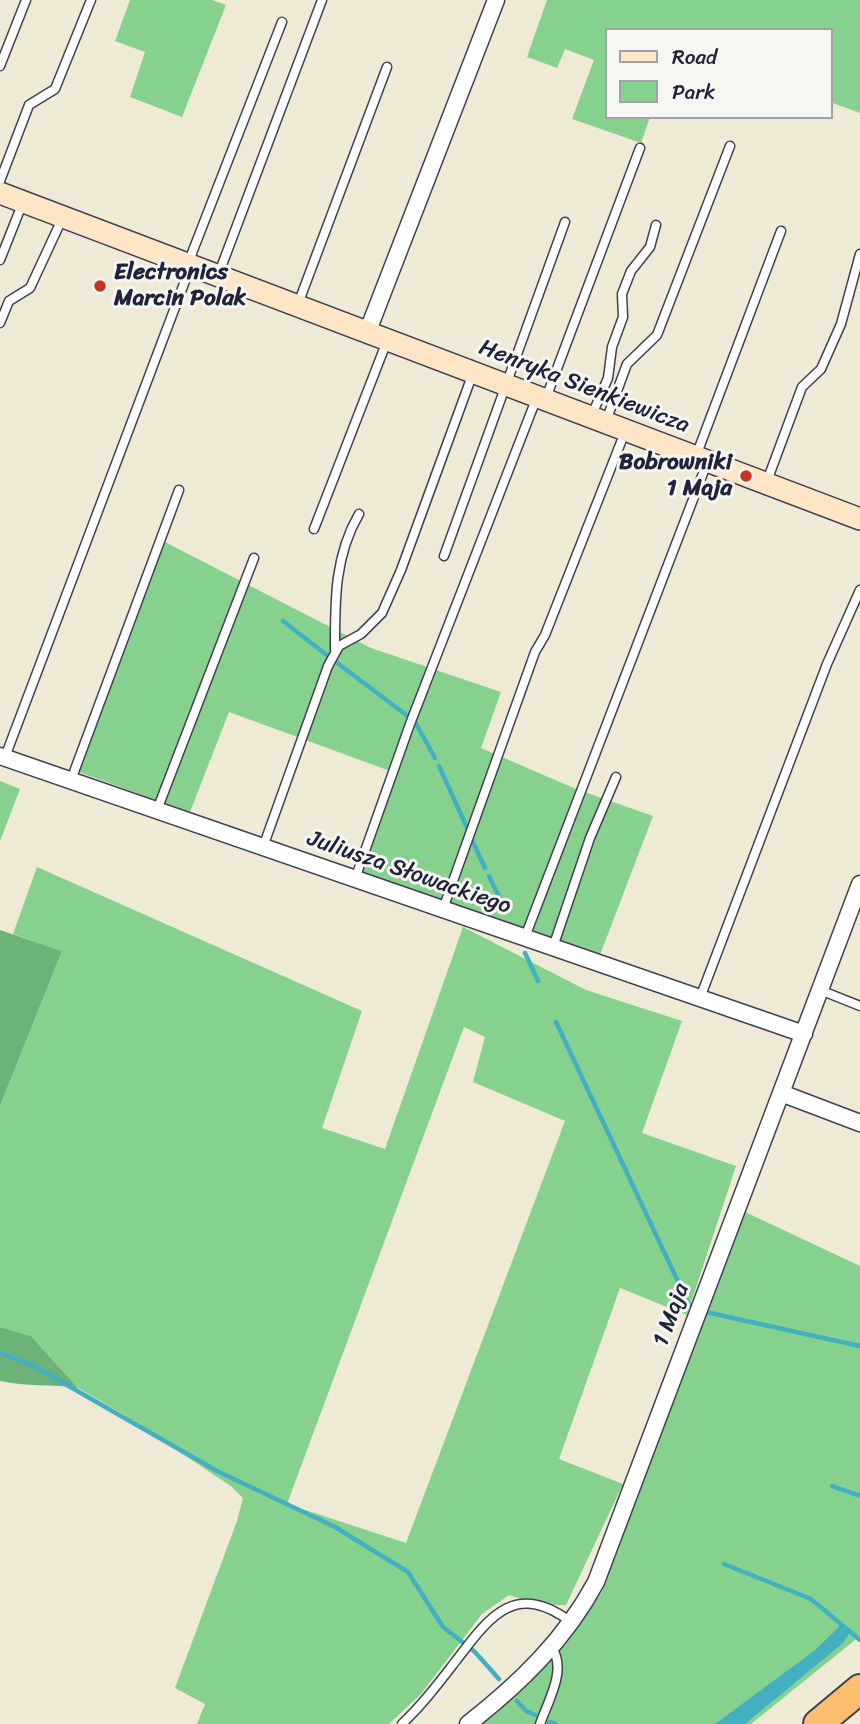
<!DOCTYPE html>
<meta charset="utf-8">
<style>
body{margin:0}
#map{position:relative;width:860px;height:1724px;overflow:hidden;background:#efead5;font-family:Sriracha,sans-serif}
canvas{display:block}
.legend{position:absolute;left:605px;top:28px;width:228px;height:91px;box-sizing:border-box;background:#f6f6f2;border:2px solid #a1a1a9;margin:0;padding:9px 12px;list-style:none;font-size:21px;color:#22223b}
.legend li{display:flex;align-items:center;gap:14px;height:35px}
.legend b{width:35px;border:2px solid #a1a1a9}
</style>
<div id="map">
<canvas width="860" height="1724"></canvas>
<ul class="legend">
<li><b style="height:9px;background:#fde5c5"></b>Road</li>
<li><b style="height:19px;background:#87d18e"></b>Park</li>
</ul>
</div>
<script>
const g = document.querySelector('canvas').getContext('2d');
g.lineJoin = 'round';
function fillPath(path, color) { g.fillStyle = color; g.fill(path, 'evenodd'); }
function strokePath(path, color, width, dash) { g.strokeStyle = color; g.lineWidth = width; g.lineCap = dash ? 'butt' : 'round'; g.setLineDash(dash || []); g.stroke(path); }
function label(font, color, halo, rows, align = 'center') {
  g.font = font + ' Sriracha,sans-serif'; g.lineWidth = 6; g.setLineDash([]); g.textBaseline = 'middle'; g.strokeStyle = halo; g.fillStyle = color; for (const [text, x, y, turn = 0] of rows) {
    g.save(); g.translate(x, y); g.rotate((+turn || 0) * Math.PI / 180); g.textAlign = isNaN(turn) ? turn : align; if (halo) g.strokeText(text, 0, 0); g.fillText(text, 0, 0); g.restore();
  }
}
fillPath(new Path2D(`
 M 130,0 L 212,0 L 226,5 L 182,117 L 130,97 L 145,52 L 115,41 Z
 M 547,0 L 860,0 L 860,113 L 830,102 L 830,30 L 606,30 L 606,117 L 650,117 L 641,143 L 572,119 L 594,60 L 565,49 L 557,68 L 527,57 Z
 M 161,540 L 371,648 L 501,692 L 481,748 L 576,789 L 653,816 L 600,955 L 356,870 L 390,771 L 229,712 L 190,812 L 73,770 Z
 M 0,781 L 20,789 L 0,841 Z
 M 37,867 L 362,1011 L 322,1128 L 385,1149 L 463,927 L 586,990 L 682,1021 L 642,1133 L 736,1166 L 687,1315 L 620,1288 L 559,1459 L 623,1484 L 566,1605 L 541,1605 L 509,1595 L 482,1614 L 421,1694 L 389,1724 L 197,1724 L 205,1704 L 175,1688 L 237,1521 L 243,1498 L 232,1487 L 123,1414 L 78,1388 L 31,1336 L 0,1327 L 0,1106 L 62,951 L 13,934 ZM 464,1027 L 485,1037 L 473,1082 L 565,1121 L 406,1543 L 287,1504 Z
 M 743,1211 L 860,1266 L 860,1636 L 751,1724 L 477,1724 L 527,1684 L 566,1644 L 603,1590 Z`), '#87d18e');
fillPath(new Path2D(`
 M 0,930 L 62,951 L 0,1106 Z
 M 0,1327 L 31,1336 L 78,1388 C 52,1384 26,1387 0,1381 Z`), '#6db379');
fillPath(new Path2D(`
 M 842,1624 L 851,1631 L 843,1643 L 745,1724 L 715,1724 L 814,1651 Z`), '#43b0c1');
strokePath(new Path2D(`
 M 283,621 L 328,656
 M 336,662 L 409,717
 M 415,722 L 435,758
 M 439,766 L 469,832
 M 472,840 L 485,868
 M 489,876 L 503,905
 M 525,953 L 538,981
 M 556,1022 L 689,1305
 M 710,1313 L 860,1346
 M 0,1353 L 32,1365 L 217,1471 L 335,1527 L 408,1572 L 443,1627 L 475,1652 L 499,1679
 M 832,1486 L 860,1496
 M 724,1564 L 811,1599 L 860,1640
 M 517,1701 L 526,1711 L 535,1715
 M 549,1722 L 556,1724`), '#43b0c1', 4.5);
const lane = new Path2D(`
 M 0,66 L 26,0
 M 0,181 L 29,105 L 55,89 L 91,0
 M 0,260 L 23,202
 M 219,273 L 322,0
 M 298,304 L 387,67
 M 0,323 L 9,301 L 30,288 L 63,217
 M 546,398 L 640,148
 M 591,417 L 608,378 L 612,347 L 623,317 L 622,294 L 631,271 L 650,247 L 656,225
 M 606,421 L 627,364 L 657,335 L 730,146
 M 696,456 L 781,231
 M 767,481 L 802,387 L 821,369 L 841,324 L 860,254
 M 314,529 L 387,341
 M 444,556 L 565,222
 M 335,650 C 335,602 334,557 359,514
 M 5,757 L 188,273 L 192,253 L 282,22
 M 71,780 L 179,490
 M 157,810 L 254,558
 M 263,847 L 328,666 L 339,646 L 361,634 L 382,613 L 401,570 L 473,373
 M 355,879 L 410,724 L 537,397
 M 443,909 L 535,652 L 545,635 L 625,432
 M 525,937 L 707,463
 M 553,947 L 590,838 L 616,777
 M 820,990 L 860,1006
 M 700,998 L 827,664 L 860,590
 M 402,1724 C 422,1705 438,1684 455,1662 C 488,1619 514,1579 571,1622
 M 540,1724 C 548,1701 567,1670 552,1648`);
const street = new Path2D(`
 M 367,333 L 496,0
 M 0,756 L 804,1034
 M 781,1093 L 860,1123
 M 468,1724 C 519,1684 565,1640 596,1582 L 860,884`);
const secondary = new Path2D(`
 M 0,193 L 860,519`);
const highway = new Path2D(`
 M 818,1724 L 860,1689`);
strokePath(lane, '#414052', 11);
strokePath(street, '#414052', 19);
strokePath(secondary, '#414052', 24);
strokePath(highway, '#414052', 32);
strokePath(lane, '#fff', 8);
strokePath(street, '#fff', 16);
strokePath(secondary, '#fde5c5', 21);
strokePath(highway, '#fbbd6e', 28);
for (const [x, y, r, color] of [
 [100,286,7,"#c8321e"],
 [746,476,7,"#c8321e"]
]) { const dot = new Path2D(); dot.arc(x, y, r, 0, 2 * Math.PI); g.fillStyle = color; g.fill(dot); strokePath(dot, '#f6f6f2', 2.5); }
label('bold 23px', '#22223b', '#f6f6f2', [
 ["Electronics",114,273],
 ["Marcin Polak",114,299],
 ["Bobrowniki",732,463,"right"],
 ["1 Maja",732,489,"right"]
], 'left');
label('23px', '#22223b', '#f6f6f2', [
 ["Henryka Sienkiewicza",584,387,21],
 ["Juliusza Słowackiego",409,873,19],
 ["1 Maja",672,1315,-70]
]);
</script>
